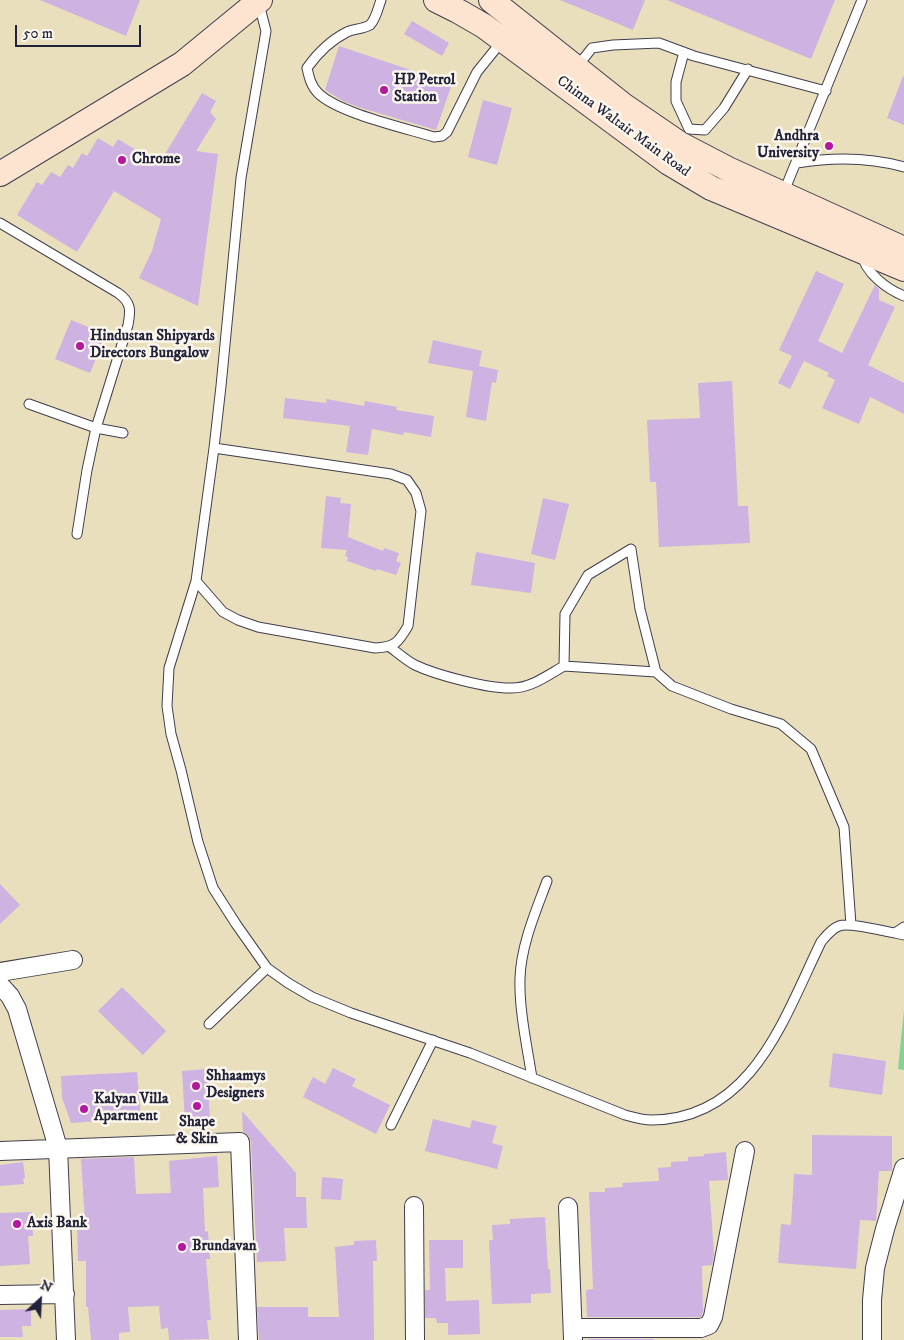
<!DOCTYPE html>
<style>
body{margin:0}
#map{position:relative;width:904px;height:1340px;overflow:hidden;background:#eadfbc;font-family:"IM FELL DW Pica",serif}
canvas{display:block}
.north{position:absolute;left:15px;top:1275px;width:50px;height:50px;-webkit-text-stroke:4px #fbf7ec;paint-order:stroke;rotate:25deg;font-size:14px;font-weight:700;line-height:20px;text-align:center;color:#22223b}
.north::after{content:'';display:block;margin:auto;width:18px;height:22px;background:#22223b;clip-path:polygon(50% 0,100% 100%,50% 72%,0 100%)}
.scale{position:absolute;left:15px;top:25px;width:126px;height:22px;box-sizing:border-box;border:2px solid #22223b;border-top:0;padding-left:6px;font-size:15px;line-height:18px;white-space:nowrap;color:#22223b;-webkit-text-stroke:4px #fbf7ec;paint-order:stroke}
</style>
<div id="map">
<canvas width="904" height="1340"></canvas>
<div class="north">N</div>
<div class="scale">50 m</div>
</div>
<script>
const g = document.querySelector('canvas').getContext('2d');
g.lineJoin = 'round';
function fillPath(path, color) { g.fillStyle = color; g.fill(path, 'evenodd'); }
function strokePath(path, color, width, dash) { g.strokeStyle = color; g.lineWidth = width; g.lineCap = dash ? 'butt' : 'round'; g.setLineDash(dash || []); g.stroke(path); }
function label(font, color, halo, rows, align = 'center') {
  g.font = font + ' "IM FELL DW Pica",serif'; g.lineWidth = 5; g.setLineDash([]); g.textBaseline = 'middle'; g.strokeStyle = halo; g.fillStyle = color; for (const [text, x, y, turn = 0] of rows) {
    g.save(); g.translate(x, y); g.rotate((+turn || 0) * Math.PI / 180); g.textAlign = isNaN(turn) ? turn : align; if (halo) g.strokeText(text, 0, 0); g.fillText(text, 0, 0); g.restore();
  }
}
fillPath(new Path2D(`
 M 904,1010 L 904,1070 L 898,1069 Z`), '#82d495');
fillPath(new Path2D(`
 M 40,0 L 140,0 L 126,36 Z
 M 560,0 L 645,0 L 633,30 Z
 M 667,0 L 835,0 L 811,59 Z
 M 412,21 L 449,43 L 442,56 L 404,34 Z
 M 339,46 L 452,84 L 436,130 L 358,107 L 343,101 L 325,90 Z
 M 903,76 L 904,77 L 904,125 L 887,118 Z
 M 202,93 L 216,101 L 210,112 L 216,119 L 196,151 L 218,154 L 198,306 L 139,278 L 152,251 L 161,219 L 114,191 L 77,252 L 17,215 L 37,182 L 42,185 L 51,172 L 60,177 L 68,165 L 73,168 L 82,153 L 87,156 L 98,138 L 113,147 L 118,139 L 159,164 Z
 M 483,100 L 512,108 L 497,165 L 468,157 Z
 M 816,271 L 844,284 L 818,341 L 842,353 L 875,285 L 879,289 L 879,300 L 895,307 L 868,365 L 904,383 L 904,414 L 870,397 L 859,424 L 822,408 L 835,380 L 827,376 L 829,373 L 804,361 L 790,389 L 778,383 L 792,356 L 779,350 Z
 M 71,320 L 106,334 L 90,373 L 55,359 Z
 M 433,340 L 482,351 L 479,366 L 498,370 L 496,383 L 492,382 L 486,421 L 466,417 L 473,371 L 428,363 Z
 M 732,381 L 738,506 L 748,506 L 750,543 L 659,547 L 656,482 L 650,482 L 647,420 L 700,418 L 698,383 Z
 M 285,398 L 326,403 L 327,399 L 364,406 L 365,401 L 397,407 L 396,410 L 434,416 L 431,437 L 404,432 L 403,435 L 372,429 L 368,455 L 346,452 L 350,426 L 283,418 Z
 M 326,496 L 341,498 L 340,503 L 351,504 L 348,537 L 383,551 L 384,548 L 399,553 L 396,561 L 401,563 L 396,575 L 377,569 L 376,571 L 347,561 L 348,557 L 345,556 L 347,550 L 321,548 Z
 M 543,498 L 569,504 L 555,560 L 531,554 Z
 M 476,552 L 535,563 L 531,593 L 471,585 Z
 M 0,884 L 20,905 L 0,924 Z
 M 122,987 L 166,1031 L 143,1055 L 98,1011 Z
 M 833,1053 L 886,1061 L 882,1095 L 829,1087 Z
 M 333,1068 L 356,1079 L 352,1086 L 390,1105 L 376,1134 L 303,1097 L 313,1077 L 325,1084 Z
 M 207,1069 L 210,1120 L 185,1121 L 182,1071 Z
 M 137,1072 L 141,1118 L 71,1123 L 62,1098 L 61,1076 Z
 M 242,1111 L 296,1173 L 296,1197 L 306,1197 L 307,1228 L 284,1228 L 286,1261 L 257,1262 L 251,1142 L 249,1136 L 243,1132 Z
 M 433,1119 L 470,1128 L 472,1120 L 497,1126 L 492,1143 L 503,1146 L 497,1169 L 425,1151 Z
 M 812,1135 L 892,1136 L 892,1171 L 879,1171 L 876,1221 L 860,1220 L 856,1269 L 778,1263 L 781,1224 L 791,1225 L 794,1174 L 812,1175 Z
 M 726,1152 L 728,1180 L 709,1181 L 714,1255 L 712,1265 L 702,1266 L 703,1312 L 701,1317 L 587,1317 L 586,1290 L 593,1289 L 589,1192 L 605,1192 L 605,1188 L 623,1187 L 622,1183 L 659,1181 L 658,1168 L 671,1167 L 671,1162 L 688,1161 L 688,1157 L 704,1156 L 704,1154 Z
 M 217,1156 L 219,1187 L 203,1188 L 205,1232 L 208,1231 L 210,1259 L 206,1259 L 211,1320 L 207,1320 L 209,1339 L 169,1340 L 168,1328 L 161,1329 L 159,1306 L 128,1307 L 130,1332 L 119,1333 L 119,1340 L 91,1340 L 88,1307 L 86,1307 L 86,1261 L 78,1261 L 77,1224 L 85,1223 L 81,1159 L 134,1157 L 136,1194 L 171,1193 L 169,1161 Z
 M 23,1162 L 25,1178 L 23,1178 L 24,1184 L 0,1186 L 0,1165 Z
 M 322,1177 L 343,1179 L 341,1200 L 321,1199 Z
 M 32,1212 L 33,1236 L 28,1236 L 30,1264 L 0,1266 L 0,1213 Z
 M 545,1217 L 548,1269 L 550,1269 L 551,1293 L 531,1294 L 531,1303 L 492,1304 L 489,1240 L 493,1240 L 492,1225 L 510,1224 L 510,1219 Z
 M 376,1240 L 377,1261 L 373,1261 L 374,1340 L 259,1340 L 257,1307 L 308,1307 L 308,1317 L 339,1317 L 335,1247 L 354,1245 L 354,1241 Z
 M 429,1240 L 463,1240 L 463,1268 L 445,1268 L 446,1301 L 479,1300 L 480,1334 L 448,1335 L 448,1323 L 437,1323 L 436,1318 L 425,1318 L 425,1290 L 430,1290 Z
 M 31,1309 L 31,1326 L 22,1326 L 23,1337 L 0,1337 L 0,1310 Z
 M 588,1339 L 654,1339 L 654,1340 L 588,1340 Z`), '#cdb2e2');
const lane = new Path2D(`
 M 381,0 C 378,8 376,19 370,25 C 363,29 354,29 347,32 C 331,40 317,54 307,68 C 309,77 311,86 318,93 C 338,113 405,128 434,137 L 442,136 L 447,132 L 477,72 L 502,41
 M 259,4 L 266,31 L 241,178 L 221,386 L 214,448 L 196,581 L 169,668 L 167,706 L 171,734 L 181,770 L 198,842 L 213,888 L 236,924 L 267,968 L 288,983 L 312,997 L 351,1013 L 470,1053 L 625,1115 C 633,1117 642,1120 651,1120 C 752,1120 784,1018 821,942 C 826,936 831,929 839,926 C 849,922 882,931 895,933
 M 684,52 L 676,82 L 676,101 L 689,129 L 705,130 L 724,108 L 748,69
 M 576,68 L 592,48 L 613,45 L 659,43 L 694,56 L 826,91
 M 797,163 C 834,157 868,157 904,167
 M 783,194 L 862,0
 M 0,223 L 118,293 C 131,302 131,310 128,325 L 96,428 L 87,470 L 77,534
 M 862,254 C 865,273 887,289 904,296
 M 29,404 L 96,428 L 123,433
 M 196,581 L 223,612 L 238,620 L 258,627 L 375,648 C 395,647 398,643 408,626 L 421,511 L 416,493 L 407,480 L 391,474 L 214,448
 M 390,647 C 398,653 407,661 415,665 C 436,675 489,689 512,688 C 531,688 548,675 564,666 L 565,614 L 588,575 L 631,549 L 640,609 L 656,672
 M 564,666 L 656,672 L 672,686 L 731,709 L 781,724 L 811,749 L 844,827 L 851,925
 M 904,927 L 895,933 L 904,935
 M 209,1024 L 267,968
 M 532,1078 C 527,1046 519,1010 520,978 C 521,945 536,911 547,881
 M 391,1125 L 433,1040`);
const street = new Path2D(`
 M 0,972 L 73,960
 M 0,985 L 10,996 L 17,1009 L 58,1148 L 66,1340
 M 0,1151 L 240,1142 L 248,1340
 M 414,1206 L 415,1340
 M 568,1207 L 573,1339
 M 0,1295 L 65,1294
 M 574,1328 L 701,1328 L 709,1325 L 713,1317 L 745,1151
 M 872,1340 L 872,1300 L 875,1268 L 885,1229 L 904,1168`);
const secondary = new Path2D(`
 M 436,0 L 458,11 L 484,26 L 669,163 L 711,188 L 904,269
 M 491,0 L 623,105 L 680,144 L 728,169 L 904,249
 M 0,174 L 182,64 L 260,0`);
strokePath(lane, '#403e4e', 11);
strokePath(street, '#403e4e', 20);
strokePath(secondary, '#403e4e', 26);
strokePath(lane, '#fff', 9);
strokePath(street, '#fff', 18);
strokePath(secondary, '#fde4d1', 24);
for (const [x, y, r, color] of [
 [384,90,5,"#b5179e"],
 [829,146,5,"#b5179e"],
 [122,160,5,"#b5179e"],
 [80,346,5,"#b5179e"],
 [196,1086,5,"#b5179e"],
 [197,1106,5,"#b5179e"],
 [84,1109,5,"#b5179e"],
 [17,1224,5,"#b5179e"],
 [182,1247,5,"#b5179e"]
]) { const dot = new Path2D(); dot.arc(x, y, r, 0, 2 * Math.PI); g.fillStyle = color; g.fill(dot); strokePath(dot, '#fbf7ec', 2); }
label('bold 15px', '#22223b', '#fbf7ec', [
 ["HP Petrol",394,81],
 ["Station",394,98],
 ["Andhra",819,137,"right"],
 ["University",819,154,"right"],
 ["Chrome",132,160],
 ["Hindustan Shipyards",90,337],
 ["Directors Bungalow",90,354],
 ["Shhaamys",206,1077],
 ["Designers",206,1094],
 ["Kalyan Villa",94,1100],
 ["Apartment",94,1117],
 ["Shape",197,1123,"center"],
 ["& Skin",197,1140,"center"],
 ["Axis Bank",27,1224],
 ["Brundavan",192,1247]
], 'left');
label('15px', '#22223b', '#fbf7ec', [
 ["Chinna Waltair Main Road",623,127,36]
]);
</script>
